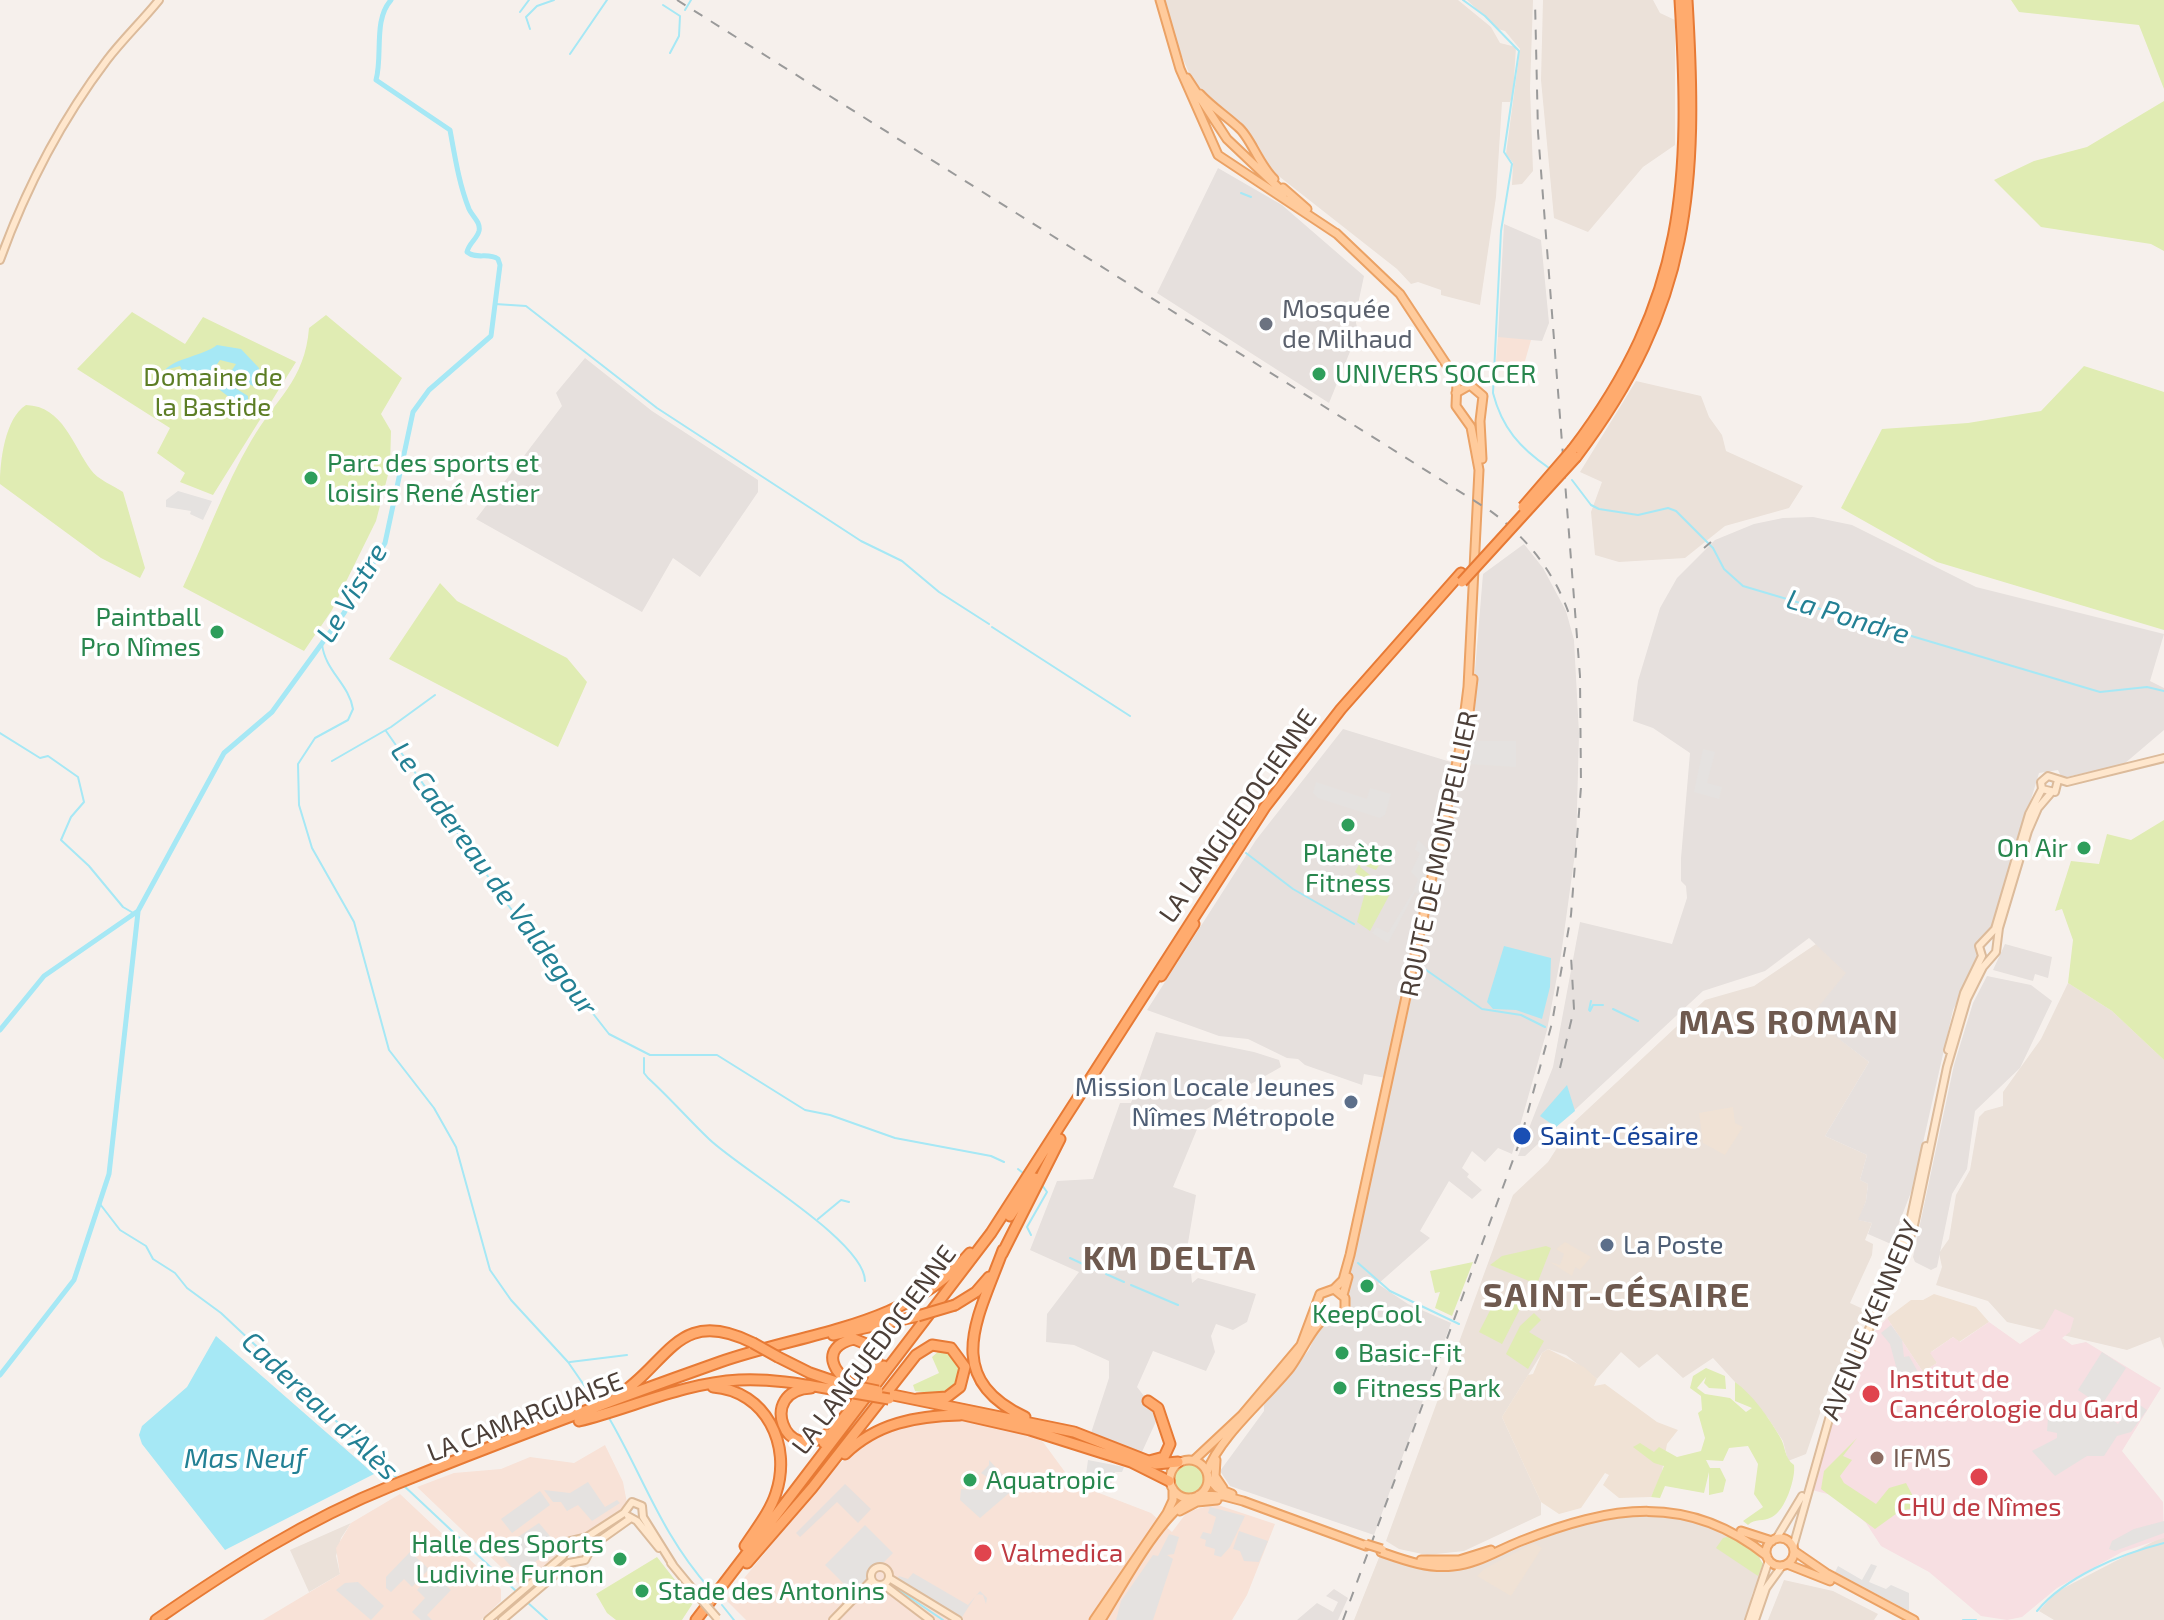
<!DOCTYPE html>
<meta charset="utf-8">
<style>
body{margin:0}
canvas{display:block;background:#f6f0ec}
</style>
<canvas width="2164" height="1620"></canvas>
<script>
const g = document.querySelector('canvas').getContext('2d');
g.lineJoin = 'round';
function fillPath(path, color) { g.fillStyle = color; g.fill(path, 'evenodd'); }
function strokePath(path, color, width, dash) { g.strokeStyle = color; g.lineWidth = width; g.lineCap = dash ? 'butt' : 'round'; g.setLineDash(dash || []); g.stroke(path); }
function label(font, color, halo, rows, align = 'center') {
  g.font = font + ' "Exo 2",sans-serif'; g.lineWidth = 7; g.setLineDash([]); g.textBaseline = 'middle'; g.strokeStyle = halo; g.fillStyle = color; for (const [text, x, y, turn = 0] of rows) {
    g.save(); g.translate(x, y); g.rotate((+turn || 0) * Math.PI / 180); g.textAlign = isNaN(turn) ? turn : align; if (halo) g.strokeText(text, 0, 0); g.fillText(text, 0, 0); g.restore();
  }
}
fillPath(new Path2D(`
 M 1165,0 L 1458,0 L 1491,27 L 1500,43 L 1516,47 L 1513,94 L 1510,102 L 1502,102 L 1496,197 L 1480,305 L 1441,295 L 1441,290 L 1418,282 L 1411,284 L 1397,269 L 1271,170 L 1258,145 L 1196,89 L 1177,45 Z
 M 1467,0 L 1533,0 L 1530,88 L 1533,171 L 1522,184 L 1512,185 L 1513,163 L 1506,154 L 1520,49 L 1505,31 L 1498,29 Z
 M 1543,0 L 1653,0 L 1660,13 L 1675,20 L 1675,145 L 1643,167 L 1588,232 L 1554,218 L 1541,80 Z
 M 1636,381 L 1701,396 L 1709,417 L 1722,435 L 1726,451 L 1803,486 L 1789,508 L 1725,526 L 1685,558 L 1619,562 L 1595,555 L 1591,512 L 1602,482 L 1580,472 Z
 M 1816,944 L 1847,973 L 1811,1017 L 1869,1062 L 1825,1136 L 1867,1155 L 1860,1180 L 1868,1184 L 1866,1201 L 1859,1220 L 1872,1223 L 1865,1240 L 1873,1244 L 1872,1255 L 1850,1303 L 1863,1309 L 1852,1345 L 1828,1390 L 1806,1454 L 1788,1461 L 1783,1441 L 1768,1418 L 1713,1358 L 1683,1378 L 1657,1354 L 1639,1368 L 1621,1352 L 1597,1379 L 1566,1355 L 1548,1349 L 1542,1353 L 1502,1417 L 1541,1502 L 1541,1515 L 1464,1551 L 1427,1555 L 1399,1549 L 1386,1541 L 1513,1195 L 1548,1162 L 1573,1123 L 1705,1000 L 1754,986 Z
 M 2068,983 L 2112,1011 L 2164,1060 L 2164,1349 L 2160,1337 L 2127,1350 L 2007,1322 L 1988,1301 L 1936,1285 L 1942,1267 L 1939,1253 L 1949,1239 L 1956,1195 L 1970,1170 L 1979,1117 L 1985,1111 L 2003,1106 L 2003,1092 L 2041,1039 Z
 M 1627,1515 L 1675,1516 L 1723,1529 L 1759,1551 L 1762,1573 L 1752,1594 L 1747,1620 L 1354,1620 L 1380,1555 L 1434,1570 L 1473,1565 L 1597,1518 Z
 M 351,1523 L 341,1538 L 336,1556 L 340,1574 L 309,1592 L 290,1550 Z
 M 2164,1536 L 2164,1620 L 2054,1620 L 2039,1611 L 2056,1592 Z
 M 1784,1580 L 1833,1591 L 1878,1614 L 1874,1620 L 1768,1620 Z`), '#ebe1d9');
fillPath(new Path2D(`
 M 1515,336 L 1531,340 L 1523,368 L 1496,362 L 1498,337 Z
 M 919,1419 L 957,1420 L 1029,1434 L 1043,1442 L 1073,1483 L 1151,1513 L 1172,1532 L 1187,1512 L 1215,1504 L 1275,1524 L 1247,1595 L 1232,1620 L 746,1620 L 726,1600 L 836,1467 L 875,1434 Z
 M 605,1445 L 623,1482 L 627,1503 L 622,1512 L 588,1535 L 569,1539 L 564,1552 L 522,1587 L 417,1487 L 454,1473 L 501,1469 L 530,1457 L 574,1463 Z
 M 400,1494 L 501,1589 L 501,1601 L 481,1620 L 263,1620 L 340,1574 L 336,1548 L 351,1523 Z`), '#f8e2d7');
fillPath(new Path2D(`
 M 1218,168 L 1282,205 L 1364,276 L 1355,318 L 1358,332 L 1329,403 L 1157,293 Z
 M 1504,224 L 1541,240 L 1549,323 L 1542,341 L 1498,337 Z
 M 585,358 L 652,411 L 758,480 L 758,492 L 700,577 L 673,558 L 642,612 L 476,519 L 562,406 L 556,393 Z
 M 1813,517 L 1852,525 L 1976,587 L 2164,634 L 2150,681 L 2164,688 L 2164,730 L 2124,764 L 2062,778 L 2058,770 L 2039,773 L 1991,932 L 1953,1010 L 1913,1187 L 1891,1244 L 1868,1234 L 1872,1223 L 1858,1220 L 1866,1201 L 1868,1184 L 1860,1180 L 1867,1155 L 1825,1136 L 1869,1062 L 1810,1017 L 1846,973 L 1809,938 L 1765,971 L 1703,991 L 1525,1156 L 1518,1156 L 1553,1067 L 1580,922 L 1672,944 L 1687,898 L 1686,886 L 1681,881 L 1681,858 L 1690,753 L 1653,728 L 1633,721 L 1638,681 L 1660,608 L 1677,578 L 1715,540 L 1754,524 L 1783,518 Z
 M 1524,544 L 1543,568 L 1566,611 L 1574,640 L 1579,734 L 1576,846 L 1561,955 L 1547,1030 L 1512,1154 L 1498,1148 L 1485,1162 L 1472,1151 L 1462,1168 L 1469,1174 L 1467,1177 L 1482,1190 L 1472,1199 L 1449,1181 L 1420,1231 L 1430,1238 L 1378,1284 L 1408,1304 L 1451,1323 L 1374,1535 L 1230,1486 L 1220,1471 L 1264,1411 L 1264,1405 L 1309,1350 L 1320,1325 L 1346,1316 L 1349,1304 L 1346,1292 L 1418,967 L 1411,957 L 1386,1078 L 1364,1074 L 1362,1085 L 1305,1065 L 1298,1059 L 1287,1058 L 1248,1039 L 1219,1036 L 1147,1010 L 1256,840 L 1343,729 L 1467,767 L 1483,574 Z
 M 2005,944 L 2052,957 L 2048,978 L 2035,974 L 2033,981 L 1993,970 Z
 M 1987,976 L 2031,985 L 2052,1001 L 2020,1068 L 1975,1111 L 1967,1169 L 1952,1194 L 1937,1267 L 1931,1270 L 1915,1262 L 1913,1257 L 1954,1065 L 1973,1003 Z
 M 1156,1032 L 1254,1052 L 1279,1060 L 1281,1067 L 1205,1110 L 1173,1187 L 1196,1195 L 1188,1243 L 1192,1283 L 1198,1278 L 1256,1294 L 1247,1322 L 1233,1330 L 1216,1324 L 1211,1336 L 1215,1352 L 1206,1371 L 1153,1351 L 1137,1387 L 1159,1415 L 1141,1454 L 1091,1433 L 1109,1378 L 1109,1361 L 1074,1345 L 1046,1342 L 1047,1314 L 1079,1272 L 1030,1250 L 1057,1181 L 1093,1179 L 1120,1103 L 1131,1103 Z
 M 845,1484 L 871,1509 L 858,1523 L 837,1502 L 800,1537 L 796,1533 Z
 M 1334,1589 L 1348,1598 L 1338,1620 L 1297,1620 L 1317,1603 L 1333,1612 L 1338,1602 L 1326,1596 Z`), '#e6e0dd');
fillPath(new Path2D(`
 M 1733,1107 L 1735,1123 L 1743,1127 L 1725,1155 L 1703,1143 L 1699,1113 Z
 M 1565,1242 L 1591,1257 L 1580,1270 L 1575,1267 L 1572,1276 L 1550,1262 L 1560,1265 L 1564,1254 L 1556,1249 Z
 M 1934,1294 L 1976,1307 L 1989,1322 L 1959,1342 L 1953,1337 L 1931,1352 L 1937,1363 L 1923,1372 L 1887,1318 L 1911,1300 L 1923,1300 Z
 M 1548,1349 L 1584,1367 L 1597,1379 L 1594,1386 L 1605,1384 L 1657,1422 L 1678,1430 L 1667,1444 L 1661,1476 L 1651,1497 L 1619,1498 L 1603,1485 L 1609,1475 L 1605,1473 L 1581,1508 L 1559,1514 L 1541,1502 L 1502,1417 L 1528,1375 L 1533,1374 L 1542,1353 Z
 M 1534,1543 L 1542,1548 L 1511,1596 L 1477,1576 L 1484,1569 Z`), '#f0e2d5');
fillPath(new Path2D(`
 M 2055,1309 L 2074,1318 L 2070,1332 L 2062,1338 L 2072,1345 L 2086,1342 L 2161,1388 L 2122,1451 L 2163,1502 L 2164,1538 L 2122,1552 L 2057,1588 L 2022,1617 L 2007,1620 L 1981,1616 L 1929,1572 L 1881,1546 L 1866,1523 L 1839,1497 L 1812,1490 L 1834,1414 L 1871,1336 L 1887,1318 L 1923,1372 L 1937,1363 L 1930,1353 L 1953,1337 L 1960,1342 L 1989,1322 L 2020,1344 L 2044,1328 Z`), '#f7dfe2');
fillPath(new Path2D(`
 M 2011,0 L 2164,0 L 2164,89 L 2139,25 L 2019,12 Z
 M 2164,101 L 2164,251 L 2151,244 L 2041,227 L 1994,180 L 2034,161 L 2087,147 Z
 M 132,312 L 185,344 L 203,317 L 296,362 L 213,495 L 180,482 L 185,473 L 157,453 L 170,428 L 77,369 Z
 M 326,315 L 402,378 L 381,414 L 391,431 L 390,467 L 376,521 L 332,610 L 304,651 L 183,587 C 206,539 224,487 251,441 C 275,399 305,381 309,328 Z
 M 2084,366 L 2164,392 L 2164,630 L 1937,562 L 1841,508 L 1882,429 L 1968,423 L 2041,411 Z
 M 26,405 C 63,406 73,446 91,470 C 97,479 114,486 123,492 L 145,568 L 140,578 L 101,558 L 0,484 C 0,461 5,418 26,405 Z
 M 440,583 L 457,601 L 567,658 L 587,682 L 558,747 L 389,659 Z
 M 2164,820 L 2164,1060 L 2112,1011 L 2068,983 L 2073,940 L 2062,909 L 2055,911 L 2071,861 L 2099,864 L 2107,834 L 2131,840 Z
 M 1363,856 L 1381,862 L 1376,870 L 1361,864 L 1360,867 L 1391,892 L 1370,931 L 1357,922 L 1368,882 L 1355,872 Z
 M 1546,1246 L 1551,1248 L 1537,1284 L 1531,1281 L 1528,1289 L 1529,1281 L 1490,1265 L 1502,1256 Z
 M 1473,1262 L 1452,1316 L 1435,1308 L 1440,1292 L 1435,1293 L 1430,1271 Z
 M 1499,1293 L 1522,1305 L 1502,1344 L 1479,1332 Z
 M 1534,1313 L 1541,1320 L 1529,1332 L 1544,1341 L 1528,1369 L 1506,1354 L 1520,1326 Z
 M 948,1348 C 961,1361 964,1372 953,1388 L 937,1394 L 915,1391 L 913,1385 L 939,1373 L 932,1357 L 940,1350 Z
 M 1706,1368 L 1725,1376 L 1726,1389 L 1709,1388 L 1704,1383 L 1706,1377 L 1697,1388 L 1705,1394 L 1730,1398 L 1746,1412 L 1752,1408 L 1735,1401 L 1735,1382 C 1753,1395 1769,1418 1780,1437 C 1786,1447 1784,1458 1794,1465 C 1796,1478 1785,1511 1772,1517 C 1763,1522 1755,1518 1748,1525 L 1743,1521 L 1763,1507 L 1754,1494 L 1758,1464 L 1748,1446 L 1729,1448 L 1723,1461 L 1706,1460 L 1710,1468 L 1720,1468 L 1726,1480 L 1723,1492 L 1709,1495 L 1709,1472 L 1704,1493 L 1665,1486 L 1660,1498 L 1651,1497 L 1664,1466 L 1654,1463 L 1633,1447 L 1640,1443 L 1654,1452 L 1659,1447 L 1677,1457 L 1701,1451 L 1705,1438 L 1698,1413 L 1702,1410 L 1701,1396 L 1690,1388 L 1693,1376 Z
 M 1857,1438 L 1843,1456 L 1852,1460 L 1840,1476 L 1844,1483 L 1876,1504 L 1889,1488 L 1906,1483 L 1915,1500 L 1929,1505 L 1900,1511 L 1875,1529 L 1821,1489 L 1824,1471 Z
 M1172 1479a17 17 0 1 1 34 0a17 17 0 1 1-34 0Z
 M 1731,1536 L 1755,1551 L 1763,1564 L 1758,1576 L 1716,1548 L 1723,1538 Z
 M 657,1557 L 693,1603 L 682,1620 L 616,1620 L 607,1613 L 596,1594 Z`), '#e0ecb3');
fillPath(new Path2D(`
 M 178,491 L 212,501 L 203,520 L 190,514 L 191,511 L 166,507 L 166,500 Z
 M 1470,741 L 1516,741 L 1516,767 L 1468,764 Z
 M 1703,749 L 1715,752 L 1707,783 L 1722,787 L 1719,799 L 1694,792 Z
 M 1316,782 L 1367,799 L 1370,788 L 1391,794 L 1385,815 L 1380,818 L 1318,798 L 1313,793 Z
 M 1418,840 L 1428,849 L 1427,889 L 1424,896 L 1415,892 L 1388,943 L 1372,933 L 1376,927 L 1388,933 L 1414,890 L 1418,879 L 1411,872 L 1420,853 L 1415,850 Z
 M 1891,1325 L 1902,1340 L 1904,1357 L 1909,1356 L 1918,1372 L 1913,1381 L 1909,1376 L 1904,1389 L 1890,1392 L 1897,1370 L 1890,1344 L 1881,1333 Z
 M 2102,1352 L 2126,1368 L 2101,1406 L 2078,1390 Z
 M 2134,1401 L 2147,1410 L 2131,1432 L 2117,1436 L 2104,1456 L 2087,1456 L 2055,1476 L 2032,1451 L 2057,1438 L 2057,1433 L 2047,1431 L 2049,1405 L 2099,1415 L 2103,1411 L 2118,1424 Z
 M 989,1460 L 1015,1488 L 980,1518 L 960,1500 L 961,1489 L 983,1490 L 987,1477 L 981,1473 L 989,1465 Z
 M 1088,1460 L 1124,1467 L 1122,1472 L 1115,1472 L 1110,1488 L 1105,1490 L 1085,1482 Z
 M 588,1482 L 605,1507 L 617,1500 L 620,1503 L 592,1521 L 578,1505 L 567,1511 L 561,1502 L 553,1502 L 544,1490 L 570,1493 Z
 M 540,1491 L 550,1505 L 512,1533 L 501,1519 Z
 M 1210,1507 L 1245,1516 L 1230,1547 L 1221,1557 L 1214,1555 L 1215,1549 L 1205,1546 L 1206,1540 L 1200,1538 L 1203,1532 L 1211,1534 L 1216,1517 L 1208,1513 Z
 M 2164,1521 L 2164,1533 L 2115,1551 L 2109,1549 L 2112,1541 L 2134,1529 Z
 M 539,1523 L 554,1541 L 553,1549 L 518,1574 L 497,1551 Z
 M 865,1525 L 893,1553 L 884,1562 L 868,1569 L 865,1583 L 854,1594 L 825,1565 Z
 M 1239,1531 L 1268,1541 L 1259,1562 L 1244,1561 L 1240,1551 L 1233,1549 Z
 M 1169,1534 L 1179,1537 L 1174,1554 L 1167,1555 L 1173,1559 L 1153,1620 L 1116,1620 L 1121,1601 L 1153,1555 L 1158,1556 Z
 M 410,1552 L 429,1569 L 412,1587 L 404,1579 L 391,1592 L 386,1588 L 386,1577 Z
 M 1871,1564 L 1877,1566 L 1869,1582 L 1886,1589 L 1891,1585 L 1909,1593 L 1909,1611 L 1835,1572 L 1838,1566 L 1862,1580 Z
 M 433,1573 L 451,1590 L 427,1615 L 432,1620 L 421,1620 L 412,1612 L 425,1598 L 417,1590 Z
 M 913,1573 L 968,1605 L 980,1591 L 987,1598 L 986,1604 L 983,1595 L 977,1594 L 962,1617 L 897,1579 L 899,1576 L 908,1579 Z
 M 358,1582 L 384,1606 L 371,1620 L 336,1590 L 345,1583 Z`), '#e5e2e0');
fillPath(new Path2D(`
 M 217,345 L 241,349 L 259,368 L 257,388 L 231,375 L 232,386 L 248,396 L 248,405 L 238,404 L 216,387 L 215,383 L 224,382 L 236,364 L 220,360 L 213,370 L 194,382 L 188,381 L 180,366 L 165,370 C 175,358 203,356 217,345 Z
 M 1504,946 L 1551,958 L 1550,987 L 1542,1019 L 1516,1010 L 1493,1009 L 1487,1002 Z
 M 1567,1085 L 1575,1111 L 1556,1127 L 1540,1116 Z
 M 216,1336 L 374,1474 L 225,1550 L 142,1444 L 139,1435 L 142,1426 L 187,1387 Z`), '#a6e8f5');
strokePath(new Path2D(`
 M 1463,0 L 1485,16 L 1519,51 L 1504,152 L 1512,164 L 1501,231 L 1493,393 C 1502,428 1520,448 1549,468
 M 663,5 L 680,16 L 679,36 L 670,53
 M 685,10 L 691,0
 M 520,12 L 529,0
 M 530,29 L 526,17 L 537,6 L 554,0
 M 570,54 L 607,0
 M 1241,193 L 1251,197
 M 495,304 L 526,306 L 657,408 L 861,541 L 902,561 L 939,592 L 989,624
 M 1572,480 L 1591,505 L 1599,509 L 1638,515 L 1668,508 L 1676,511 L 1713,548 L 1724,569 L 1743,586 L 2100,692 L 2147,687 L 2164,691
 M 992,627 L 1130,716
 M 322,644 C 325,671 349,684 353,709 L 348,720 L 315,738 L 298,764 L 299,805 L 312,848 L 354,922 L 389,1050 L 434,1108 L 456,1147 L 490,1270 L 511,1300 L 568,1362 L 595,1401
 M 386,731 L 508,905 L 609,1034 L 650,1055 L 717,1055 L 805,1110 L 830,1115 L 895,1138 L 991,1156 L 1004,1162
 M 0,733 L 40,758 L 48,756 L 78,777 L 84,802 L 71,817 L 61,840 L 89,866 L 123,907 L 135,914
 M 332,761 L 391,727 L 435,695
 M 1227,840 L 1233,844
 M 1246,853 L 1293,889 L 1354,924
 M 1419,965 L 1482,1009 L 1521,1015 L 1545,1027
 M 1613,1009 L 1638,1021
 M 1589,1010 L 1591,1001
 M 1590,1011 L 1593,1005 L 1603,1005
 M 644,1058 L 644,1073 L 648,1078 C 669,1097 688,1119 709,1139 C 740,1169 865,1241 865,1281
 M 1018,1169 L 1023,1173
 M 102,1193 L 100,1204 L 120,1230 L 146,1246 L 153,1259 L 175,1273 L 187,1288 L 221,1313 L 398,1479
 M 818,1219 L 841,1200 L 849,1202
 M 1031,1235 L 1027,1227 L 1047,1192 L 1042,1185
 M 1070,1258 L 1098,1271
 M 1358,1263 L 1390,1291 L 1459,1324
 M 1106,1274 L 1124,1282
 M 1131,1285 L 1178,1305
 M 570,1362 L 627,1355
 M 609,1418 C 644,1478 661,1534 710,1589
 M 402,1484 L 517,1592
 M 889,1584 L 891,1584
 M 893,1586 L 943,1620
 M 527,1602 L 547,1620
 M 722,1605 L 734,1620
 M 2037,1611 C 2066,1576 2121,1554 2164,1543
 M 1963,1620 L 1976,1620`), '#a6e8f5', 2);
strokePath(new Path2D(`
 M 0,1030 L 44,976 L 138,911 L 224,753 L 272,712 L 344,613 L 385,543 L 413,412 L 429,390 L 491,336 L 500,265 L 498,259 C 488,252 477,260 467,252 C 469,243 477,239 479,231 C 481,222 472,216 469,209 C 459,184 455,157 450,130 L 376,80 C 383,55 373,20 391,0
 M 0,1375 L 74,1280 L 109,1174 L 138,912`), '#a6e8f5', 5);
const secondary = new Path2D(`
 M 0,260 C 26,188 60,122 107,60 C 123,39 142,21 159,0
 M 2058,780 L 2055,792 L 2042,789 L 2041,782 L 2048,776 L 2067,782 L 2164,758
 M 1982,956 L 1979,946 L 1995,929 L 2029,814 L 2042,789
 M 1948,1050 L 1964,993 L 1982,956
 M 1884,1288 L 1909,1226 L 1926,1146
 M 628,1516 L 637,1521 L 659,1548
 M 1776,1539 L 1802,1496
 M 1793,1547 L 1829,1419 L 1913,1230 L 1947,1067 L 1967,999 L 1983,967 L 1996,952 L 1999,928 L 2028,831 L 2038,808 L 2050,794
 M 671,1563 L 699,1597
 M871 1576a9 9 0 1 1 18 0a9 9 0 1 1-18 0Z
 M 889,1578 L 958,1620
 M 884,1585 L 930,1620
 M 488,1620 L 563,1556 L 570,1541 L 587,1537 L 624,1513 L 632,1502 L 642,1506 L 643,1517 L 673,1565
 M 502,1620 L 569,1563 L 585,1560 L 593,1545 L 631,1518
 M 833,1620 L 871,1581
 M 1749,1620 L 1769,1560
 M 1755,1620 L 1766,1588 L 1782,1566`);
const primary = new Path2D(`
 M 1160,0 L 1180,69 L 1218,155 L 1337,234
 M 1187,78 L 1227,139 L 1284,193
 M 1200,94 C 1212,107 1225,115 1238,127 C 1250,136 1259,165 1274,179
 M 1283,188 L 1307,209
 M 1456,393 L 1470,385 L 1483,396 L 1480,421 L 1482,459
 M 1465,746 L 1473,679
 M 1443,848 L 1449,821
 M 1334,1289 L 1343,1280 L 1350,1255 L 1461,743 L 1468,687 L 1479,470 L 1471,427 L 1456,406 L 1457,382 L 1452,373 L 1400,294 L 1336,233
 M 1343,1295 L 1348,1277
 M1170 1479a19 19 0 1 1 38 0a19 19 0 1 1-38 0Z
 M 1194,1460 L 1242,1415 L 1301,1345 L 1320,1294 L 1334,1289 L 1345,1298 L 1345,1309 L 1338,1317 L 1326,1318 L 1317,1309
 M 1216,1460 L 1215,1476 L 1223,1488
 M 1207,1472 C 1219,1437 1266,1398 1290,1368 C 1300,1355 1314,1323 1326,1318
 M 1208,1478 L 1217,1488 L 1232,1494
 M 1199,1495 L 1224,1496 L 1243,1501 L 1366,1546
 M 1180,1511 L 1197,1502 L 1217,1500
 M 1741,1531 L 1772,1541
 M1766 1552a14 14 0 1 1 28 0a14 14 0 1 1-28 0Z
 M 1794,1551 L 1826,1573 L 1914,1620
 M 1381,1552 C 1404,1560 1428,1569 1453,1566 C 1477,1564 1498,1550 1521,1541 C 1610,1506 1688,1492 1767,1556
 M 1421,1560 L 1459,1560 L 1491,1550
 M 1787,1564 L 1830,1581
 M 1094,1620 L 1167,1513 L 1173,1500 L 1173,1489
 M 1101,1620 C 1124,1583 1155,1523 1190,1498`);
const highway = new Path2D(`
 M 1573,449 C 1687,299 1691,180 1680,0
 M 1576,457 C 1692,304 1698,185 1687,0
 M 1161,976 L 1194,924
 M 1010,1216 L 1035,1178
 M 1003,1250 C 979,1316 940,1377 1025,1417
 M 1002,1254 L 1060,1139
 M 955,1305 L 976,1292 L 989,1277
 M 833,1335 L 918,1316
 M 778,1357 L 810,1373 L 848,1386
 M 713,1387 C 766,1391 792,1445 776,1493 C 770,1512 756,1529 745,1546
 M 859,1387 C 833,1377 818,1347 854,1339 L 871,1346 L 877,1361 L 873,1376
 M 811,1388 C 757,1390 785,1467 827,1434
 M 893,1395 L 1074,1432 L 1156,1464 L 1178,1462
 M 616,1397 C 669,1364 677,1305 753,1343
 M 1148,1401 L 1158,1408 L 1170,1444 L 1164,1457 L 1149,1461
 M 955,1413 L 1030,1430 L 1131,1462 L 1169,1481
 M 579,1421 C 632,1408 683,1383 739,1380 C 778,1378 816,1387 854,1393
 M 824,1443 L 884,1366
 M 845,1454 C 877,1423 916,1416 960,1415
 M 747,1563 L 812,1488 L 916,1355 L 932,1345 L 951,1348 L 965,1367 L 960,1387 L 947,1397 L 917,1399
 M 156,1620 C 231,1568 306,1520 391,1486 C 500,1442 610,1401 720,1362 C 806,1332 908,1327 970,1253
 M 696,1620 L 991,1233 L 1265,807 L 1341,709 L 1461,573`);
strokePath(secondary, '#dcbb9b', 10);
strokePath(primary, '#eba265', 11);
strokePath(highway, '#e77a35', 13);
strokePath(secondary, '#ffe7cd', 6);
strokePath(primary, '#ffcb9c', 7);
strokePath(highway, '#ffab6e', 9);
strokePath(new Path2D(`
 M 677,0 L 1489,510 C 1527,537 1557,575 1571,620
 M 1704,548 L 1711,542
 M 1560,1068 L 1574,1009 L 1571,956
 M 1343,1620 L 1520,1141 L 1552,1023 L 1571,915 L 1581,787 L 1580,676 L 1538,132 L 1535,0`), '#9a9a9a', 2, [10, 10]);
const secondaryBridge = new Path2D(`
 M 699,1597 L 717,1618`);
const primaryBridge = new Path2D(`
 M 1366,1544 L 1382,1549`);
const highwayBridge = new Path2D(`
 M 1523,507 L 1573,449
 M 1462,582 L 1576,457
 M 918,1316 L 955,1305
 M 753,1343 L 778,1357
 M 859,1387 L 878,1391
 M 854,1393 L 889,1399`);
strokePath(secondaryBridge, '#dcbb9b', 10, []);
strokePath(primaryBridge, '#eba265', 11, []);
strokePath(highwayBridge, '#e77a35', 13, []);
strokePath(secondaryBridge, '#ffe7cd', 6);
strokePath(primaryBridge, '#ffcb9c', 7);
strokePath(highwayBridge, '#ffab6e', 9);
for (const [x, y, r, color] of [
 [1266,324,8,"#6b7280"],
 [1319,374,8,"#2e9e5b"],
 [311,478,8,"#2e9e5b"],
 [217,632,8,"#2e9e5b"],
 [1348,825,8,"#2e9e5b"],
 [2084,848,8,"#2e9e5b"],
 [1351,1102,8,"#5c6f8a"],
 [1522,1136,10,"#1a4fb4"],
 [1607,1245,8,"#5c6f8a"],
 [1367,1286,8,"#2e9e5b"],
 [1342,1353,8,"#2e9e5b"],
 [1340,1388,8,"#2e9e5b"],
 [1871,1394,10,"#e0444e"],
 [1877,1458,8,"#8d6e63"],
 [1979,1477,10,"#e0444e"],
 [970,1480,8,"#2e9e5b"],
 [983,1553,10,"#e0444e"],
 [620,1559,8,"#2e9e5b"],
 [642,1591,8,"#2e9e5b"]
]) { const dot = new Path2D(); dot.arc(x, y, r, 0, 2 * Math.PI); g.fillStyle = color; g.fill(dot); strokePath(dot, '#fff', 3); }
label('26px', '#5b616d', '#fff', [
 ["Mosquée",1282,309],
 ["de Milhaud",1282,339]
], 'left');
label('26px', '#27864d', '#fff', [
 ["UNIVERS SOCCER",1335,374],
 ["Parc des sports et",327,463],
 ["loisirs René Astier",327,493],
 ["Paintball",201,617,"right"],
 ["Pro Nîmes",201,647,"right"],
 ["On Air",2068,848,"right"],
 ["Planète",1348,853,"center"],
 ["Fitness",1348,883,"center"],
 ["KeepCool",1367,1314,"center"],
 ["Basic-Fit",1358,1353],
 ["Fitness Park",1356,1388],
 ["Aquatropic",986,1480],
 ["Halle des Sports",604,1544,"right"],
 ["Ludivine Furnon",604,1574,"right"],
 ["Stade des Antonins",658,1591]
], 'left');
label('26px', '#5c7d25', '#fff', [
 ["Domaine de",213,377],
 ["la Bastide",213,407]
]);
label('26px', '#4c3f38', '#fff', [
 ["LA LANGUEDOCIENNE",1238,816,-55],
 ["ROUTE DE MONTPELLIER",1439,854,-78],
 ["AVENUE KENNEDY",1871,1320,-67],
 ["LA LANGUEDOCIENNE",874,1350,-53],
 ["LA CAMARGUAISE",525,1417,-21]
]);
label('26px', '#4e5e75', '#fff', [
 ["Mission Locale Jeunes",1335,1087],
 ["Nîmes Métropole",1335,1117],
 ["La Poste",1623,1245,"left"]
], 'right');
label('26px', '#164399', '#fff', [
 ["Saint-Césaire",1540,1136]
], 'left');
label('26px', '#be3a42', '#fff', [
 ["Institut de",1889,1379],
 ["Cancérologie du Gard",1889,1409],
 ["CHU de Nîmes",1979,1507,"center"],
 ["Valmedica",1001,1553]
], 'left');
label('26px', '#785e54', '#fff', [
 ["IFMS",1893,1458]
], 'left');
label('italic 28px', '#238094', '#fff', [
 ["Le Vistre",352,593,-59],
 ["La Pondre",1848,617,17],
 ["Le Cadereau de Valdegour",494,879,54],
 ["Cadereau d'Alès",320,1406,43],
 ["Mas Neuf",245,1459]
]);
g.letterSpacing = '2px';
label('bold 34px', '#6f5a4f', '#fff', [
 ["MAS ROMAN",1789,1023],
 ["KM DELTA",1170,1259],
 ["SAINT-CÉSAIRE",1617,1296]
]);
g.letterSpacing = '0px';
</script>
